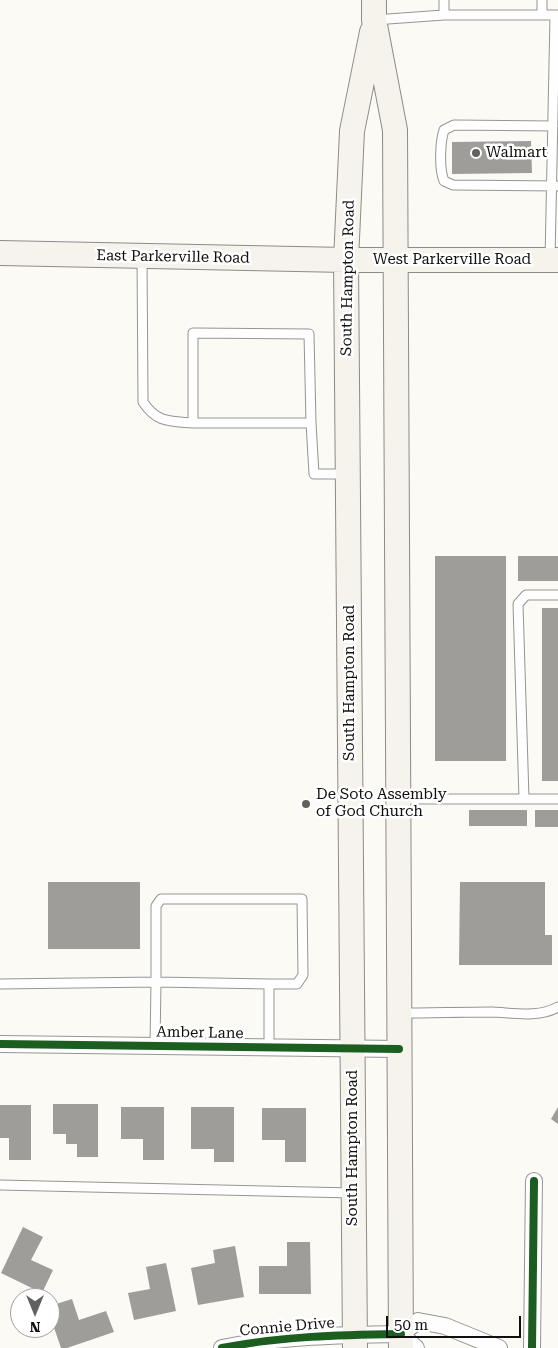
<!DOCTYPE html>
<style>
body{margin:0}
#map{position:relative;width:558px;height:1348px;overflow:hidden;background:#fbfaf5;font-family:"Roboto Serif",serif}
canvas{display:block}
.north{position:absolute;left:10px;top:1288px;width:50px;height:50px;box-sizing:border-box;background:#fff;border:1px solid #9f9f9f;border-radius:50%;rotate:180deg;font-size:14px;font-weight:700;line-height:20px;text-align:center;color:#0f0f0f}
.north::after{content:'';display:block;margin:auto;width:18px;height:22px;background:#626160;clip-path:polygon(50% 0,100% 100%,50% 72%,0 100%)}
.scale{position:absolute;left:386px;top:1316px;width:135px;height:22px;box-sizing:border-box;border:2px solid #0f0f0f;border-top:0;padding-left:6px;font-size:15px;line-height:18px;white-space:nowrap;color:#0f0f0f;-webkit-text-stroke:4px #fff;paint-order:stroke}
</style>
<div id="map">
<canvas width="558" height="1348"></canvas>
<div class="north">N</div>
<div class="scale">50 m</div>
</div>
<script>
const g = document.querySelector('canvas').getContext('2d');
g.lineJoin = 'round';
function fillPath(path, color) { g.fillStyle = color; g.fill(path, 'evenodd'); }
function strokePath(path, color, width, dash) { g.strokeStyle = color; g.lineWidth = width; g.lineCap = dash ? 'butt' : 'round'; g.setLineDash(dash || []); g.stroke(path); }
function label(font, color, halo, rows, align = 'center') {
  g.font = font + ' "Roboto Serif",serif'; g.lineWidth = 5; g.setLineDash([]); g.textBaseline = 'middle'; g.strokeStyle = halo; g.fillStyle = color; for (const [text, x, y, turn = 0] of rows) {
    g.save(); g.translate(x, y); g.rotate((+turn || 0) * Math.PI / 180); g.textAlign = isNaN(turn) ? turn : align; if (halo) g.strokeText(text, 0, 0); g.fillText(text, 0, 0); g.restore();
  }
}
fillPath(new Path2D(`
 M 531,141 L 532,173 L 452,174 L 452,142 Z
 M 435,556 L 506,556 L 506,761 L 435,761 Z
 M 518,556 L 558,556 L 558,581 L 518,581 Z
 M 542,608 L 558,608 L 558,781 L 542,781 Z
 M 469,810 L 527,810 L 527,826 L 469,826 Z
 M 535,810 L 558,810 L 558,827 L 535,827 Z
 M 48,882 L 140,882 L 140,949 L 48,949 Z
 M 460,882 L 545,882 L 545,935 L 552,935 L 552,965 L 459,965 Z
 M 53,1104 L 98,1104 L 98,1157 L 77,1157 L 77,1144 L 66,1144 L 66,1134 L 53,1134 Z
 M 0,1105 L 31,1105 L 31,1160 L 9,1160 L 9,1138 L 0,1138 Z
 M 121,1107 L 164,1107 L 164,1160 L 143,1160 L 143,1139 L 121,1139 Z
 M 191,1107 L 234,1107 L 234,1162 L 214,1162 L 214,1149 L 191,1149 Z
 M 558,1107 L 558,1124 L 551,1119 Z
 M 262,1108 L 306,1108 L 306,1162 L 285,1162 L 285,1140 L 262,1140 Z
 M 23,1227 L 43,1237 L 31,1260 L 53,1270 L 42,1293 L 1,1273 Z
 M 287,1242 L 310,1242 L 311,1294 L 259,1294 L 259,1266 L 287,1266 Z
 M 235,1246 L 244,1297 L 198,1305 L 191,1268 L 215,1263 L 213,1250 Z
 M 166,1263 L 176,1311 L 134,1320 L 128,1293 L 150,1289 L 146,1267 Z
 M 72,1299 L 79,1320 L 106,1311 L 114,1332 L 67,1348 L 61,1348 L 50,1316 L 50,1306 Z`), '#9f9d9a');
const lane = new Path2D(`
 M 444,15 L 555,15
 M 542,15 L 542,0
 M 374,20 L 444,15 L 444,0
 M 553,126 L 454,125 L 444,130 C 440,142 439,169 444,181 L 453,185 L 558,186
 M 142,256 L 143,402 C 157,423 169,421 193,423 L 193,333 L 309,334 L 311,423 L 314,474 L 348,474
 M 550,260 L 555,15 L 558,15
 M 193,423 L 311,423
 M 398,799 L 558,799
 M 524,799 L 518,604 L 526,595 L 558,595
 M 0,984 L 156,982 L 156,906 L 161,899 L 302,899 L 303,975 L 297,984 L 269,984
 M 400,1013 C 431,1013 462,1012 493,1012 C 514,1013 539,1018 558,1007
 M 155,1046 L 156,982 L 269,984 L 269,1047
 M 0,1185 L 353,1193`);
const street = new Path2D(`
 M 0,1044 L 399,1049
 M 401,1334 L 418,1321 L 445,1326 L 499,1348
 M 401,1334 L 416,1348
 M 222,1348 C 281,1336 341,1335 401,1334
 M 532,1348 L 534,1181`);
const secondary = new Path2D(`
 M 374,0 L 374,20 L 395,130 L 401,1348
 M 0,253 L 346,260 L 558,260
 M 355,1348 L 346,260 L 352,131 L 372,32`);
strokePath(lane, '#959593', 11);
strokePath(street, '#959593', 18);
strokePath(secondary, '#8c8b89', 26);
strokePath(lane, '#fefefe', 9);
strokePath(street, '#fefefe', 16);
strokePath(secondary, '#f5f3eb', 24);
strokePath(new Path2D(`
 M 0,1044 L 399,1049
 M 222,1348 C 281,1336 341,1335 401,1334
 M 532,1348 L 534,1181`), '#1b5e20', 8);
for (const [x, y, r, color] of [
 [476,153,5,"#626160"],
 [306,804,5,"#626160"]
]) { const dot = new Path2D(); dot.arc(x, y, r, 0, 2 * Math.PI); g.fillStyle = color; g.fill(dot); strokePath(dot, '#fff', 2); }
label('15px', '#0f0f0f', '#fff', [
 ["Walmart",486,153],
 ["De Soto Assembly",316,795],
 ["of God Church",316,812]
], 'left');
label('15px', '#0f0f0f', '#fff', [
 ["East Parkerville Road",173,257,1],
 ["West Parkerville Road",452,260],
 ["South Hampton Road",348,278,-89],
 ["South Hampton Road",350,683,-90],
 ["Amber Lane",200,1033,1],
 ["South Hampton Road",353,1148,-90],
 ["Connie Drive",287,1327,-5]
]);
</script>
